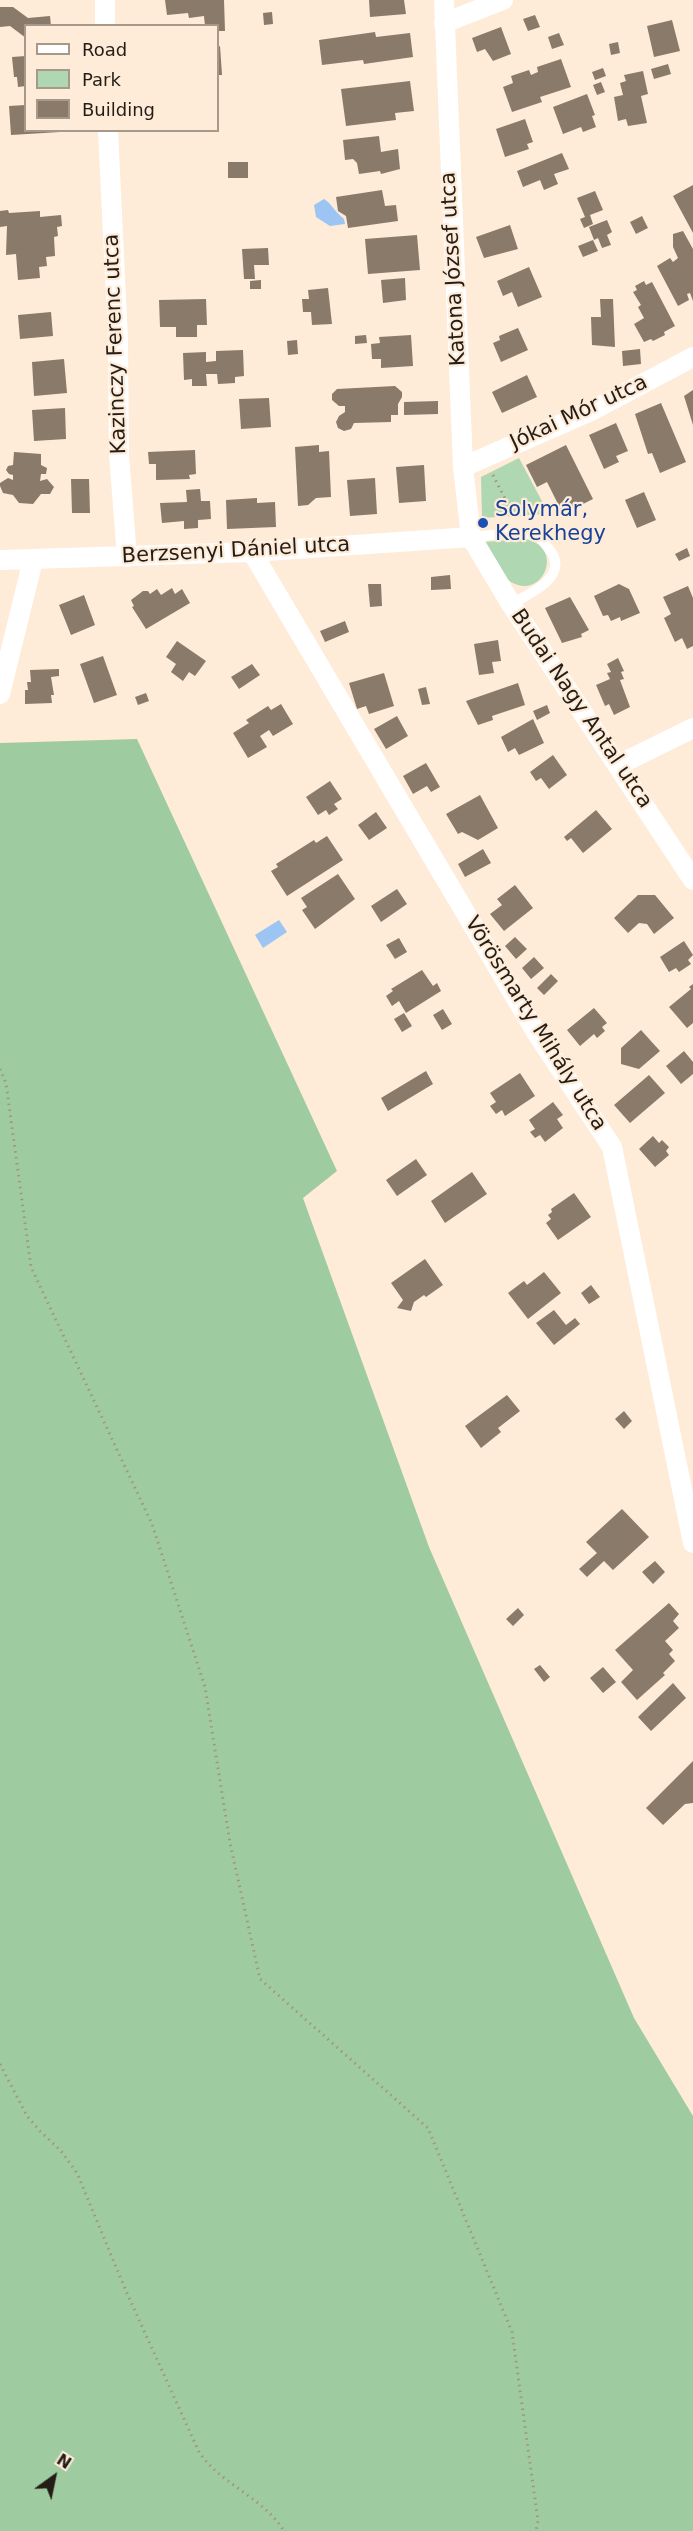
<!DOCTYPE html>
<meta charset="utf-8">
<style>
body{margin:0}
#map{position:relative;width:693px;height:2531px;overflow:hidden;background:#feebd8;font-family:"DejaVu Sans",sans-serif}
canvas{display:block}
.legend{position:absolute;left:24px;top:24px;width:195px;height:108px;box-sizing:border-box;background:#feebd8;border:2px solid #a6998a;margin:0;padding:8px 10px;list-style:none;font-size:18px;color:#231d16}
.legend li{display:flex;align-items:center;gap:12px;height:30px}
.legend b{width:30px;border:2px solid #a6998a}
.north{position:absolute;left:24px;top:2447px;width:60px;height:60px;-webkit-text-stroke:4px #feebd8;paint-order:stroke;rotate:33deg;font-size:16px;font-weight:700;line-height:24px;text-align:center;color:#231d16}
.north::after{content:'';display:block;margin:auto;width:21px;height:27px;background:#231d16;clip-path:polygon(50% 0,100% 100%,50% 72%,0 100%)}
</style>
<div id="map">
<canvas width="693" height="2531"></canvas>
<ul class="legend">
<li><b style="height:8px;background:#fff"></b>Road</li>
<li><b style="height:16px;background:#afd7b1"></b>Park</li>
<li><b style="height:16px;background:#8a7a69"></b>Building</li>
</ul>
<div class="north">N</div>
</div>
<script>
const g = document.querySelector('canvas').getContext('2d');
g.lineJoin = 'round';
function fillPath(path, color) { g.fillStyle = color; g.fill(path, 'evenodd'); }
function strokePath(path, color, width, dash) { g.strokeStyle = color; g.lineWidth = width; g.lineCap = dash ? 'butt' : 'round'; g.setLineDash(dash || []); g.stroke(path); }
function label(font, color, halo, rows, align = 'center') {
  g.font = font + ' "DejaVu Sans",sans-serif'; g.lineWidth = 4.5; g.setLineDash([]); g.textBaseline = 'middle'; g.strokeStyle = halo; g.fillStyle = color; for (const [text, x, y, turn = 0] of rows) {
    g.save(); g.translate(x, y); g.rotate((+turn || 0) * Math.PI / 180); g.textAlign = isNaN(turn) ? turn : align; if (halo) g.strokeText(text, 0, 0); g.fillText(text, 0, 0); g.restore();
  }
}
fillPath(new Path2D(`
 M 519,458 L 545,507 L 543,514 L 482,518 L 481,477 Z
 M 525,539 C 566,547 543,601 511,582 C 499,575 492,554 485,542 Z`), '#afd7b1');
fillPath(new Path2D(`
 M 137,739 L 337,1171 L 303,1198 L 429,1547 L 634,2018 L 693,2116 L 693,2531 L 0,2531 L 0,743 Z`), '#9ecca0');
fillPath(new Path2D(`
 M 324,199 C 331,203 335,212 344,219 L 345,224 L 330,226 L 316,217 L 314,205 Z
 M 279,920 L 287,932 L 263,948 L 255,935 Z`), '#9dc5f3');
fillPath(new Path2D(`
 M 165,0 L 224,0 L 225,31 L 218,31 L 218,26 L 205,26 L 204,16 L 189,18 L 188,13 L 167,15 Z
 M 369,0 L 404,0 L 406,14 L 370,17 Z
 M 0,7 L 13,7 L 28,18 L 50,16 L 51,26 L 26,26 L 26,38 L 10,26 L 0,27 Z
 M 272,12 L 273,24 L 264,25 L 263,13 Z
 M 535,15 L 540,27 L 528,31 L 523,19 Z
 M 672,20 L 680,51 L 654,57 L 647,26 Z
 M 501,27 L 511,54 L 493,61 L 485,49 L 477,52 L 472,38 Z
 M 375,32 L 376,37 L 410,33 L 413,57 L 364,64 L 363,60 L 322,65 L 319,40 Z
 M 559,33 L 564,45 L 552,49 L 548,37 Z
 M 618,42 L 620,53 L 611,55 L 609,44 Z
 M 220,46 L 222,75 L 218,75 L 218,47 Z
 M 26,56 L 26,86 L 18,87 L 17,77 L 14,77 L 12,57 Z
 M 561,59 L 571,87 L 540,97 L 542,102 L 512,112 L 503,87 L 513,83 L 511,76 L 529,70 L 531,75 L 538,72 L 537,67 Z
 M 668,64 L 671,74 L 654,79 L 651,69 Z
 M 603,68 L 606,76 L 595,80 L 592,72 Z
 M 643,71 L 648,94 L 641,96 L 647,123 L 628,126 L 626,119 L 618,121 L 614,97 L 623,95 L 620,83 L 626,81 L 624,75 Z
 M 410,81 L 414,111 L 395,113 L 396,120 L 346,126 L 341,89 Z
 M 601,82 L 605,92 L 597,95 L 593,85 Z
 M 587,94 L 595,115 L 592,116 L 596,127 L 583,132 L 581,127 L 563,134 L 553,107 Z
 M 26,105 L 26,130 L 60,132 L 11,135 L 9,106 Z
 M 525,119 L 533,142 L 527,144 L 529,149 L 505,157 L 496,129 Z
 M 379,136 L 381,152 L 398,149 L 400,169 L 381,174 L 380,171 L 359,174 L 357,163 L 353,159 L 345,160 L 343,140 Z
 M 562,153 L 569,169 L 554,174 L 558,184 L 544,190 L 540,180 L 523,187 L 517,171 Z
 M 228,162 L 248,162 L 248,178 L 228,178 Z
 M 693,185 L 693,233 L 673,196 Z
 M 382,190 L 385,206 L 396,205 L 398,221 L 348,228 L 346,216 L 338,211 L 336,197 Z
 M 595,191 L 603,210 L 590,215 L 593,224 L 584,228 L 580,219 L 585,217 L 577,198 Z
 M 8,210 L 9,213 L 40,211 L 40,217 L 61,215 L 62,226 L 57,227 L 58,236 L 54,237 L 55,256 L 46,257 L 47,266 L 39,267 L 40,278 L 18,280 L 16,254 L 6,255 L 7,226 L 0,227 L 0,211 Z
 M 642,216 L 648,228 L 636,234 L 630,222 Z
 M 607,220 L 612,232 L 607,235 L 611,245 L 602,248 L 598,238 L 594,240 L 589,227 Z
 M 510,225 L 518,249 L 484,258 L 476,237 Z
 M 683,231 L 693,249 L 693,301 L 690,293 L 687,294 L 689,300 L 678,306 L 657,266 L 670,258 L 673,262 L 678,258 L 673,247 L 673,234 Z
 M 417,235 L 420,270 L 368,274 L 365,239 Z
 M 593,240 L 598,251 L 583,257 L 578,246 Z
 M 268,248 L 269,265 L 254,265 L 255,279 L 244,279 L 242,249 Z
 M 529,267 L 542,297 L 518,307 L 512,292 L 503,296 L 497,281 Z
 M 405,278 L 406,300 L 383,303 L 381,280 Z
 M 261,280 L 261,289 L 250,289 L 250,281 Z
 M 644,281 L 646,285 L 652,282 L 675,326 L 664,332 L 665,335 L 653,341 L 651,339 L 644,342 L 634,324 L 644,318 L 638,307 L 641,305 L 633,292 L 637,290 L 635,286 Z
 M 328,288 L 332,324 L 312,325 L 311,312 L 303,312 L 302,299 L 309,299 L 308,290 Z
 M 206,299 L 207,325 L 197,325 L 197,337 L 176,337 L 176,327 L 160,327 L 159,300 Z
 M 600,299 L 613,299 L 615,347 L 592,345 L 591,317 L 601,317 Z
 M 51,312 L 53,336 L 20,339 L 18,315 Z
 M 518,328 L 528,350 L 501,362 L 493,343 L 500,340 L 499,336 Z
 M 366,335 L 367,343 L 355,344 L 355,336 Z
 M 411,335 L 413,366 L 381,368 L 381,359 L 372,359 L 371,344 L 380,343 L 379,337 Z
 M 297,340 L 298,354 L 288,355 L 287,341 Z
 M 640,349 L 641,364 L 623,366 L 622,351 Z
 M 243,350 L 244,376 L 235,377 L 235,383 L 218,384 L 217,374 L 206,374 L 207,386 L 192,386 L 192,379 L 184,380 L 183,353 L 206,352 L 206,362 L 216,361 L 216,351 Z
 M 64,359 L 67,393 L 34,396 L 32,362 Z
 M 527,375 L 537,397 L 502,413 L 492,392 Z
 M 395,386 L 402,392 L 402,397 L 398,404 L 398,415 L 391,415 L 391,422 L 354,423 L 351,429 L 344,431 L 338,428 L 336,422 L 339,416 L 345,412 L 345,406 L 339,406 L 332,400 L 332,394 L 337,389 Z
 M 693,390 L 693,425 L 684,396 Z
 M 269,398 L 271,427 L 241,429 L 239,399 Z
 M 438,401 L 438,414 L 404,415 L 404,402 Z
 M 661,403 L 686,462 L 660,473 L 652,453 L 648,454 L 635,414 Z
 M 65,408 L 66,439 L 34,441 L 32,410 Z
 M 616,423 L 628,451 L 616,456 L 619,462 L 604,469 L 589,435 Z
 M 319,445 L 319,452 L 329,451 L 331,497 L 316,498 L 308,505 L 298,506 L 295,447 Z
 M 566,445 L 593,499 L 563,514 L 547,482 L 537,487 L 526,465 Z
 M 195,450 L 196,474 L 189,475 L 190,479 L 156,480 L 156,464 L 149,464 L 148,452 Z
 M 14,452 L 41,454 L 41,465 L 47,468 L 46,474 L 41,474 L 40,481 L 47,479 L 54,487 L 50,494 L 41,494 L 33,504 L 19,503 L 13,495 L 3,493 L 0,486 L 0,483 L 8,478 L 13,480 L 13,475 L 9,474 L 6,470 L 8,466 L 13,465 Z
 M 424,465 L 426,501 L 399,503 L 396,467 Z
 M 375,478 L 377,514 L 350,516 L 347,480 Z
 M 71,479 L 89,479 L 90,513 L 72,513 Z
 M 200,489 L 201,501 L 210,501 L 211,519 L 198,520 L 198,528 L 184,529 L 184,521 L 162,523 L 160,503 L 187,502 L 186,490 Z
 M 644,492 L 656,520 L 637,528 L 625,500 Z
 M 257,498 L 257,503 L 275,502 L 276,527 L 227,529 L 226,500 Z
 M 687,548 L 690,556 L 679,561 L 675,554 Z
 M 450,575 L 451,589 L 431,590 L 431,577 Z
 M 368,584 L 381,584 L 382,606 L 370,607 Z
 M 619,584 L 629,589 L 640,613 L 621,621 L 620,617 L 611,621 L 608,615 L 603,616 L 594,596 Z
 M 688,586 L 693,598 L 693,646 L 687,649 L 682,638 L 675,642 L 664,618 L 671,614 L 663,597 Z
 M 172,588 L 175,594 L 182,589 L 190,603 L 146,629 L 132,607 L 134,606 L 131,600 L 143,591 L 148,591 L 150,594 L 157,589 L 161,595 Z
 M 84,595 L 95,625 L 71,635 L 59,605 Z
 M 570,597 L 589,630 L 581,634 L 582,637 L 562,643 L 545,608 Z
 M 345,621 L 349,632 L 325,642 L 320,631 Z
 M 498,640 L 501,661 L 492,662 L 494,673 L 479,675 L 474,644 Z
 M 177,641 L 206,661 L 195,676 L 189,672 L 183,681 L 171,672 L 176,664 L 166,657 Z
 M 103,656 L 117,695 L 94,703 L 80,664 Z
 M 618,658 L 624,671 L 621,672 L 624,679 L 620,680 L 630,707 L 614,715 L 609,704 L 605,706 L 596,685 L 610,679 L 607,673 L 611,672 L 607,664 Z
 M 252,664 L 260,675 L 239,689 L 231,677 Z
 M 59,669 L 59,676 L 51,677 L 54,695 L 51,695 L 52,703 L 25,704 L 25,690 L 28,690 L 27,682 L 31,682 L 30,670 Z
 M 384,673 L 394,706 L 369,714 L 366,706 L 357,709 L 349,683 Z
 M 518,683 L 525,705 L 492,716 L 493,720 L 478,725 L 466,701 Z
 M 426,687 L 430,704 L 422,705 L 418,689 Z
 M 146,693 L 149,701 L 138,705 L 135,697 Z
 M 281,704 L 293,724 L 273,736 L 269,730 L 260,736 L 267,747 L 248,758 L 233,733 L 249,723 L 246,720 L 268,706 L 271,710 Z
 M 547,705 L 550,713 L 537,720 L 533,711 Z
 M 397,716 L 408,736 L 386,749 L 374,729 Z
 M 533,719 L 544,743 L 519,755 L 515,748 L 508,752 L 501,737 Z
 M 553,755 L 567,775 L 549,789 L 541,778 L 536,781 L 530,772 Z
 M 426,763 L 440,787 L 431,792 L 427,786 L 413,794 L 403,776 Z
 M 330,781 L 342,799 L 334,804 L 338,809 L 329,815 L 326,810 L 318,815 L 306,797 Z
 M 480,795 L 498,828 L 478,840 L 462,832 L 458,834 L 446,814 Z
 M 596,810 L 612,829 L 583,853 L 571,838 L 567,841 L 564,837 Z
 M 376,812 L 387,828 L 369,840 L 358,825 Z
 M 327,836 L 343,860 L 287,896 L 271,871 L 278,867 L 276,864 L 314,840 L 316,843 Z
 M 483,849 L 491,863 L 465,877 L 458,864 Z
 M 338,874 L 355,899 L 315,929 L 302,910 L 307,907 L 301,898 Z
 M 515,885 L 533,908 L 504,931 L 490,914 L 502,905 L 497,899 Z
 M 397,889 L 407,904 L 381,922 L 371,906 Z
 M 638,895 L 655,895 L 674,918 L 654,934 L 647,924 L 639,923 L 628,933 L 614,918 Z
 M 515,937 L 527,949 L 516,959 L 505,946 Z
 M 399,938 L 407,952 L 395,959 L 386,945 Z
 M 684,941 L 693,955 L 688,960 L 691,964 L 679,972 L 676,968 L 669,972 L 660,957 Z
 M 534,957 L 544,968 L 531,979 L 522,968 Z
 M 422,970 L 433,986 L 437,983 L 441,991 L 406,1013 L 399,1001 L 392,1006 L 386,996 L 393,991 L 391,989 Z
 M 551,974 L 558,981 L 544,995 L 537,988 Z
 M 693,984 L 693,1023 L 687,1028 L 669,1007 L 691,989 L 689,987 Z
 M 594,1008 L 607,1023 L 602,1027 L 605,1031 L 597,1038 L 594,1034 L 580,1046 L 567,1030 Z
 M 443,1009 L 452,1024 L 442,1030 L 433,1015 Z
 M 404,1013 L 412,1026 L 402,1032 L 394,1019 Z
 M 641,1030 L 660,1051 L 639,1069 L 621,1064 L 621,1048 Z
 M 684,1051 L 693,1062 L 693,1074 L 681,1084 L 666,1066 Z
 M 426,1071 L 433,1084 L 388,1111 L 381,1098 Z
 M 520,1073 L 535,1096 L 505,1116 L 502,1110 L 496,1114 L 490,1106 L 496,1102 L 490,1093 Z
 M 649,1075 L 665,1093 L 630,1123 L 614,1105 Z
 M 553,1102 L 563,1115 L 557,1119 L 563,1128 L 545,1142 L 540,1135 L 535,1138 L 530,1132 L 535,1129 L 529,1120 Z
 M 653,1136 L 659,1143 L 662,1140 L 669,1147 L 666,1151 L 669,1155 L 655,1167 L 639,1149 Z
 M 416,1159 L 427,1175 L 397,1196 L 386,1180 Z
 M 472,1172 L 487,1194 L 445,1223 L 431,1201 Z
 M 574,1193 L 591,1217 L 558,1240 L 546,1223 L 551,1219 L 548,1215 L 552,1212 L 551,1209 Z
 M 425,1259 L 443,1285 L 426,1297 L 424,1295 L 414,1302 L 411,1311 L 397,1308 L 403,1300 L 391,1283 Z
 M 544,1272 L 561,1293 L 528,1319 L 508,1293 L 524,1281 L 527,1285 Z
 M 591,1285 L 600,1297 L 589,1304 L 581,1293 Z
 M 554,1310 L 566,1325 L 575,1318 L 580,1324 L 554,1345 L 536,1323 Z
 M 507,1395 L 520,1411 L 498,1428 L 501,1432 L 481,1448 L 465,1426 Z
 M 624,1411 L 632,1421 L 624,1429 L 615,1419 Z
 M 622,1509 L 649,1537 L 613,1570 L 604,1561 L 587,1577 L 579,1569 L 597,1553 L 586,1542 Z
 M 655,1561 L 665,1572 L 653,1584 L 642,1572 Z
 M 669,1603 L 679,1614 L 673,1621 L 679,1628 L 665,1641 L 673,1650 L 669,1654 L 675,1661 L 663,1673 L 665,1675 L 637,1700 L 621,1682 L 633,1670 L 615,1650 Z
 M 518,1608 L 524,1615 L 513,1626 L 506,1619 Z
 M 540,1665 L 550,1677 L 544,1682 L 534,1669 Z
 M 603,1667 L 616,1682 L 603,1693 L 590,1678 Z
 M 673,1683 L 686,1698 L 651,1731 L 638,1717 Z
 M 693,1761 L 693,1803 L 685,1804 L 663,1825 L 646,1808 Z`), '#8a7a69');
strokePath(new Path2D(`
 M 493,475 L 508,505 L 501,509 L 500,520
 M 0,1069 L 6,1083 L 31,1267 L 152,1524 L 205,1687 L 230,1843 L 260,1979 L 428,2128 L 512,2332 L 538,2521 L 536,2531
 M 0,2064 L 27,2116 L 40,2131 L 61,2151 L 77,2173 L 126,2291 L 199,2452 C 221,2485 262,2496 284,2531`), '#a19486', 3, [1.5, 4.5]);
strokePath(new Path2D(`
 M 471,537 C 486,536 514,531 527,533 C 538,534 543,541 549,549 C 571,576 530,594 511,604`), '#fff', 10);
strokePath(new Path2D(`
 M 444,0 L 463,467 L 471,537 L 511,604 L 693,880
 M 444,23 L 503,0
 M 105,26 L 105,0
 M 108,130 L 118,339 L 119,455 L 127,557
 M 463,467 L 593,410 L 693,357
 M 252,552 L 536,1032 L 612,1147 L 693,1543
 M 0,560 L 252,552 L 471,537
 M 0,694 L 33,560
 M 618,765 L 693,728`), '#fff', 20);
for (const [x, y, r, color] of [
 [483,523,6,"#1a4fb4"]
]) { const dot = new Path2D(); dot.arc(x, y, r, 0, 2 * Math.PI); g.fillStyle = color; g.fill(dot); strokePath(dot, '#feebd8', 2); }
label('21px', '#231d16', '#feebd8', [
 ["Katona József utca",454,269,-93],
 ["Kazinczy Ferenc utca",116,344,-92],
 ["Jókai Mór utca",579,413,-25],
 ["Berzsenyi Dániel utca",236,551,-3],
 ["Budai Nagy Antal utca",581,709,56],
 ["Vörösmarty Mihály utca",535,1024,58]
]);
label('21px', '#164399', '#feebd8', [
 ["Solymár,",495,511],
 ["Kerekhegy",495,535]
], 'left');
</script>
